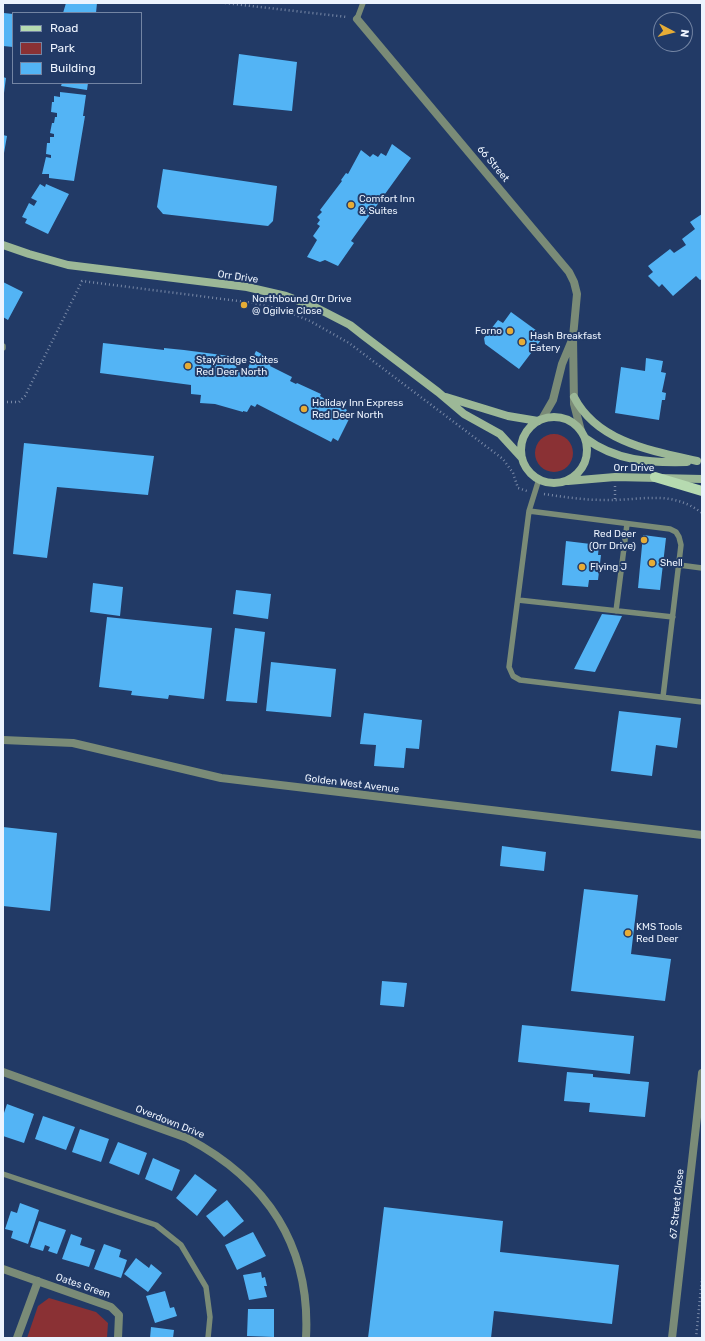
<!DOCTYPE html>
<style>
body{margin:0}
#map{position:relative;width:705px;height:1341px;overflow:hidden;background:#223a66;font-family:Rubik,sans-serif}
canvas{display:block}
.frame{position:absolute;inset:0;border:4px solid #ecf3fe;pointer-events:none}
.legend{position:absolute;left:12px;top:12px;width:130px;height:72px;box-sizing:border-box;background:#223a66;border:1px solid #7384a3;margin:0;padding:5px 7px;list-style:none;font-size:12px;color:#ecf3fe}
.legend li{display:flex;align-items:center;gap:8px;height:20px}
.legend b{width:20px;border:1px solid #7384a3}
.north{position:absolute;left:653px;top:12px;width:40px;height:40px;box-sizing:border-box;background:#223a66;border:1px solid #7384a3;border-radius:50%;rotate:97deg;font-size:11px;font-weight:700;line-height:16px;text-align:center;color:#ecf3fe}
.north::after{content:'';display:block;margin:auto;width:14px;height:18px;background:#e6ac36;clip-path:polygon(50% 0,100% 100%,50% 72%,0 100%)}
</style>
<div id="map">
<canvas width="705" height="1341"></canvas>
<div class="frame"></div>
<ul class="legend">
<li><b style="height:5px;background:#b6dab0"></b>Road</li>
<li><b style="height:11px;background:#8a3134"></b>Park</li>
<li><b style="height:11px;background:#53b4f5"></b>Building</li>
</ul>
<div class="north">N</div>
</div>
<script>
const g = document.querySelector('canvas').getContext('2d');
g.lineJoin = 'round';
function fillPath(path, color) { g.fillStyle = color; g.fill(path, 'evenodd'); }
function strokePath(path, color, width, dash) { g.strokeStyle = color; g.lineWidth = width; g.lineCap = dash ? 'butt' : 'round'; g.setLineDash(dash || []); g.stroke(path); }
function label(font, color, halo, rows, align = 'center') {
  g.font = font + ' Rubik,sans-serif'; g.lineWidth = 4; g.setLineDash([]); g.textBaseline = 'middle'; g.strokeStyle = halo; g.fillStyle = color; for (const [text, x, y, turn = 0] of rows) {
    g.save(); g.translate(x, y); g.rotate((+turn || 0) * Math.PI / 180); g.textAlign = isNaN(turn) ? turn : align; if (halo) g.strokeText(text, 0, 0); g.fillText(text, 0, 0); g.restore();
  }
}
fillPath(new Path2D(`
 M535 453a19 19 0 1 1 38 0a19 19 0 1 1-38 0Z
 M 49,1298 L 96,1312 L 108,1323 L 107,1338 L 27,1338 L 38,1306 Z`), '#8a3134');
fillPath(new Path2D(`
 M 66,3 L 97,3 L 96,13 L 63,13 Z
 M 4,13 L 13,14 L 13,47 L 3,46 Z
 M 239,54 L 297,62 L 292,111 L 233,105 Z
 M 3,77 L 6,78 L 4,93 L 3,93 Z
 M 62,83 L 88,83 L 87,90 L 61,86 Z
 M 60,92 L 86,95 L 83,116 L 85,116 L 74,181 L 49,178 L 49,174 L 42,174 L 46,157 L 51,158 L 51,155 L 46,154 L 47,143 L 50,143 L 50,137 L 54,137 L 54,134 L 50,133 L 52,123 L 54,123 L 55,117 L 57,117 L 57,113 L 51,112 L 52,102 L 54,102 L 54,96 L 60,97 Z
 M 3,135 L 7,136 L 4,153 L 3,153 Z
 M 392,144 L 411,158 L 351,241 L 354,243 L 338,266 L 325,260 L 320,262 L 307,257 L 317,240 L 313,236 L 320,226 L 317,224 L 320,220 L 317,217 L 322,212 L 320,210 L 342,181 L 341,180 L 346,173 L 348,174 L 361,150 L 370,157 L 373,154 L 378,157 L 381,153 L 386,156 Z
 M 163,169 L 277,186 L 273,221 L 268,226 L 163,214 L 157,207 Z
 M 40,184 L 45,187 L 46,184 L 69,194 L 48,234 L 25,223 L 27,219 L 22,217 L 29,203 L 34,206 L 37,201 L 31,198 Z
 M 702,214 L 702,279 L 700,280 L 696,276 L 673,296 L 662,284 L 659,287 L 648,276 L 653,272 L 648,266 L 670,249 L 674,253 L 686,245 L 682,239 L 695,229 L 690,222 Z
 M 3,282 L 23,292 L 8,320 L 3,317 Z
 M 511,312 L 544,336 L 519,369 L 485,344 L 484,338 L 498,320 L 503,323 Z
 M 103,343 L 164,350 L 164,348 L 184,350 L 237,357 L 236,371 L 245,374 L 256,351 L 273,360 L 270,366 L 292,377 L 290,381 L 296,384 L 297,383 L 321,394 L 320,396 L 325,399 L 340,405 L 347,410 L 344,415 L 350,417 L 338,441 L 333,438 L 331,442 L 257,404 L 255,407 L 251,405 L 247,412 L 243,411 L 243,412 L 215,404 L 200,403 L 201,395 L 191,394 L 191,385 L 100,373 Z
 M 646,358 L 663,361 L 661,372 L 666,373 L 662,392 L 666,393 L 665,400 L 662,400 L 659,420 L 615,413 L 621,367 L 645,371 Z
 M 24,443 L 154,456 L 148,495 L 57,487 L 47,558 L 13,554 Z
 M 643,535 L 666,538 L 660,590 L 638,588 Z
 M 566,541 L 599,545 L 598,555 L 601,555 L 598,580 L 589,580 L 588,587 L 562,585 Z
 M 93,583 L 123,587 L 120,616 L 90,612 Z
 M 236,590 L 271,594 L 268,619 L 233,614 Z
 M 602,614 L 622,616 L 595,672 L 574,669 Z
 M 107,617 L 212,628 L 204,699 L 169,695 L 168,699 L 131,695 L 132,691 L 99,687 Z
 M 235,628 L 265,632 L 257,703 L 226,701 Z
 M 271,662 L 336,669 L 331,717 L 266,711 Z
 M 619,711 L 681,718 L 677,748 L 656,745 L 652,776 L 611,771 Z
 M 364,713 L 422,720 L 419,749 L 406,748 L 404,768 L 374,766 L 376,745 L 360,744 Z
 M 3,827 L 57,833 L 50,911 L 3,906 Z
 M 502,846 L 546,852 L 544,871 L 500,866 Z
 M 584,889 L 638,895 L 631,954 L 671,959 L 665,1001 L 571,991 Z
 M 382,981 L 407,983 L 404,1007 L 380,1005 Z
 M 522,1025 L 634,1036 L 630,1074 L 518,1062 Z
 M 567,1072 L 593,1074 L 593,1077 L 649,1082 L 645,1117 L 589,1112 L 590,1103 L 564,1101 Z
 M 7,1104 L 34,1114 L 24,1143 L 3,1136 L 3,1116 Z
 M 43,1116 L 75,1127 L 66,1150 L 35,1139 Z
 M 80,1129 L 109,1139 L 101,1162 L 72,1152 Z
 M 118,1142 L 147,1153 L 139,1175 L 109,1163 Z
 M 153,1158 L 180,1170 L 172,1191 L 145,1179 Z
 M 195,1174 L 217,1190 L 197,1216 L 176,1198 Z
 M 227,1200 L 244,1221 L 224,1237 L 206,1216 Z
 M 20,1203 L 39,1210 L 28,1244 L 11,1238 L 13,1231 L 5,1229 L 11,1211 L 17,1213 Z
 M 384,1207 L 503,1221 L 500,1252 L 619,1265 L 612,1324 L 494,1311 L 491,1338 L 368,1338 Z
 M 39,1221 L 66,1230 L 57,1254 L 48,1251 L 50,1247 L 45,1245 L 43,1251 L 30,1247 Z
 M 253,1232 L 266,1256 L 237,1270 L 225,1245 Z
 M 71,1234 L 82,1238 L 80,1245 L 95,1250 L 89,1267 L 62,1259 Z
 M 104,1244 L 121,1250 L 119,1257 L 127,1260 L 121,1278 L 94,1269 Z
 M 136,1258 L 149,1268 L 151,1264 L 162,1273 L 148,1292 L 124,1274 Z
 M 261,1272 L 262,1278 L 265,1277 L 267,1286 L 264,1286 L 267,1297 L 249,1300 L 243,1275 Z
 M 165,1291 L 170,1308 L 174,1307 L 177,1316 L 155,1323 L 146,1296 Z
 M 248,1309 L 274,1309 L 274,1337 L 247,1336 Z
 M 151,1327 L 174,1330 L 173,1338 L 150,1338 Z`), '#53b4f5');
strokePath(new Path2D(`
 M 225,3 L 347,17
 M 3,402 L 19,402 L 25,396 L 82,281 L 254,303 L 286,311 L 310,321 L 349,343 L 503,459 L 513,473 L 518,488 L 527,491
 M 615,486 L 615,500
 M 544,494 C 564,497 584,500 604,500 C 641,501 670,489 702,513
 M 696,1338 L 702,1278`), '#7989a7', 2.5, [1, 3]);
strokePath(new Path2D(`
 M 357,19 L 363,3
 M 3,346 L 3,348
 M 539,479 L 529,511 L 509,667 L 513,676 L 520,680 L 702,702
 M 529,511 L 670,529 L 676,532 L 679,537 L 681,545 L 663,697
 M 679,565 L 702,568
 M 518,600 L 673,617
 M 616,611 L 627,524
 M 3,1174 L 156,1225 L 181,1245 L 206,1287 L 210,1317 L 208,1338`), '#7a8b77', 5.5);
strokePath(new Path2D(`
 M 357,19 L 569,272 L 574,282 L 577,294 L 573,337 L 574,404 L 581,431
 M 542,419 L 553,400 L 562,364 L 572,340
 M 3,740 L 73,743 L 221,778 L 702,835
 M 3,1072 L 187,1138 C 267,1180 311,1246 306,1338
 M 3,1269 L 111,1307 L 119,1315 L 118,1338
 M 17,1338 L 38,1281
 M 672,1338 L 702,1073`), '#7a8b77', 8);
strokePath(new Path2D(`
 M 3,245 L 29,254 L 68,265 L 247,287 L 286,296 L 315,307 L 350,325 L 364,336 L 438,392 L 464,414 L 500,434 L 522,458
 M 446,397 L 508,416 L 538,421
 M 574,397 C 597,442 652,451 697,461
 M521 450a33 33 0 1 1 66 0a33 33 0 1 1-66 0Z
 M 585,438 C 616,461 649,463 687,462
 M 568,481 L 615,477 L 702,479`), '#9cb897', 8);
strokePath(new Path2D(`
 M 655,477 L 702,491`), '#b6dab0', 10);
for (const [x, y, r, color] of [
 [351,205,4,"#e6ac36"],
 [244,305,4,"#e6ac36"],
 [510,331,4,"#e6ac36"],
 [522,342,4,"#e6ac36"],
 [188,366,4,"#e6ac36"],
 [304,409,4,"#e6ac36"],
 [644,540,4,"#e6ac36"],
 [652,563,4,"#e6ac36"],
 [582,567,4,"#e6ac36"],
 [628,933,4,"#e6ac36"]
]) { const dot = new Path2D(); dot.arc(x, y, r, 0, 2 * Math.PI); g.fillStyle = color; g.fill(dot); strokePath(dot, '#223a66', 1.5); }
label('10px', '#ecf3fe', '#223a66', [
 ["66 Street",493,164,50],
 ["Orr Drive",238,277,8],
 ["Orr Drive",634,468],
 ["Golden West Avenue",352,784,7],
 ["Overdown Drive",170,1122,22],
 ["67 Street Close",677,1204,-84],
 ["Oates Green",83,1286,19]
]);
label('10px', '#ecf3fe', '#223a66', [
 ["Comfort Inn",359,199],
 ["& Suites",359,211],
 ["Northbound Orr Drive",252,299],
 ["@ Ogilvie Close",252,311],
 ["Forno",502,331,"right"],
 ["Hash Breakfast",530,336],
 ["Eatery",530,348],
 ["Staybridge Suites",196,360],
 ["Red Deer North",196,372],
 ["Holiday Inn Express",312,403],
 ["Red Deer North",312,415],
 ["Red Deer",636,534,"right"],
 ["(Orr Drive)",636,546,"right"],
 ["Shell",660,563],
 ["Flying J",590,567],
 ["KMS Tools",636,927],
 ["Red Deer",636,939]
], 'left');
</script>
